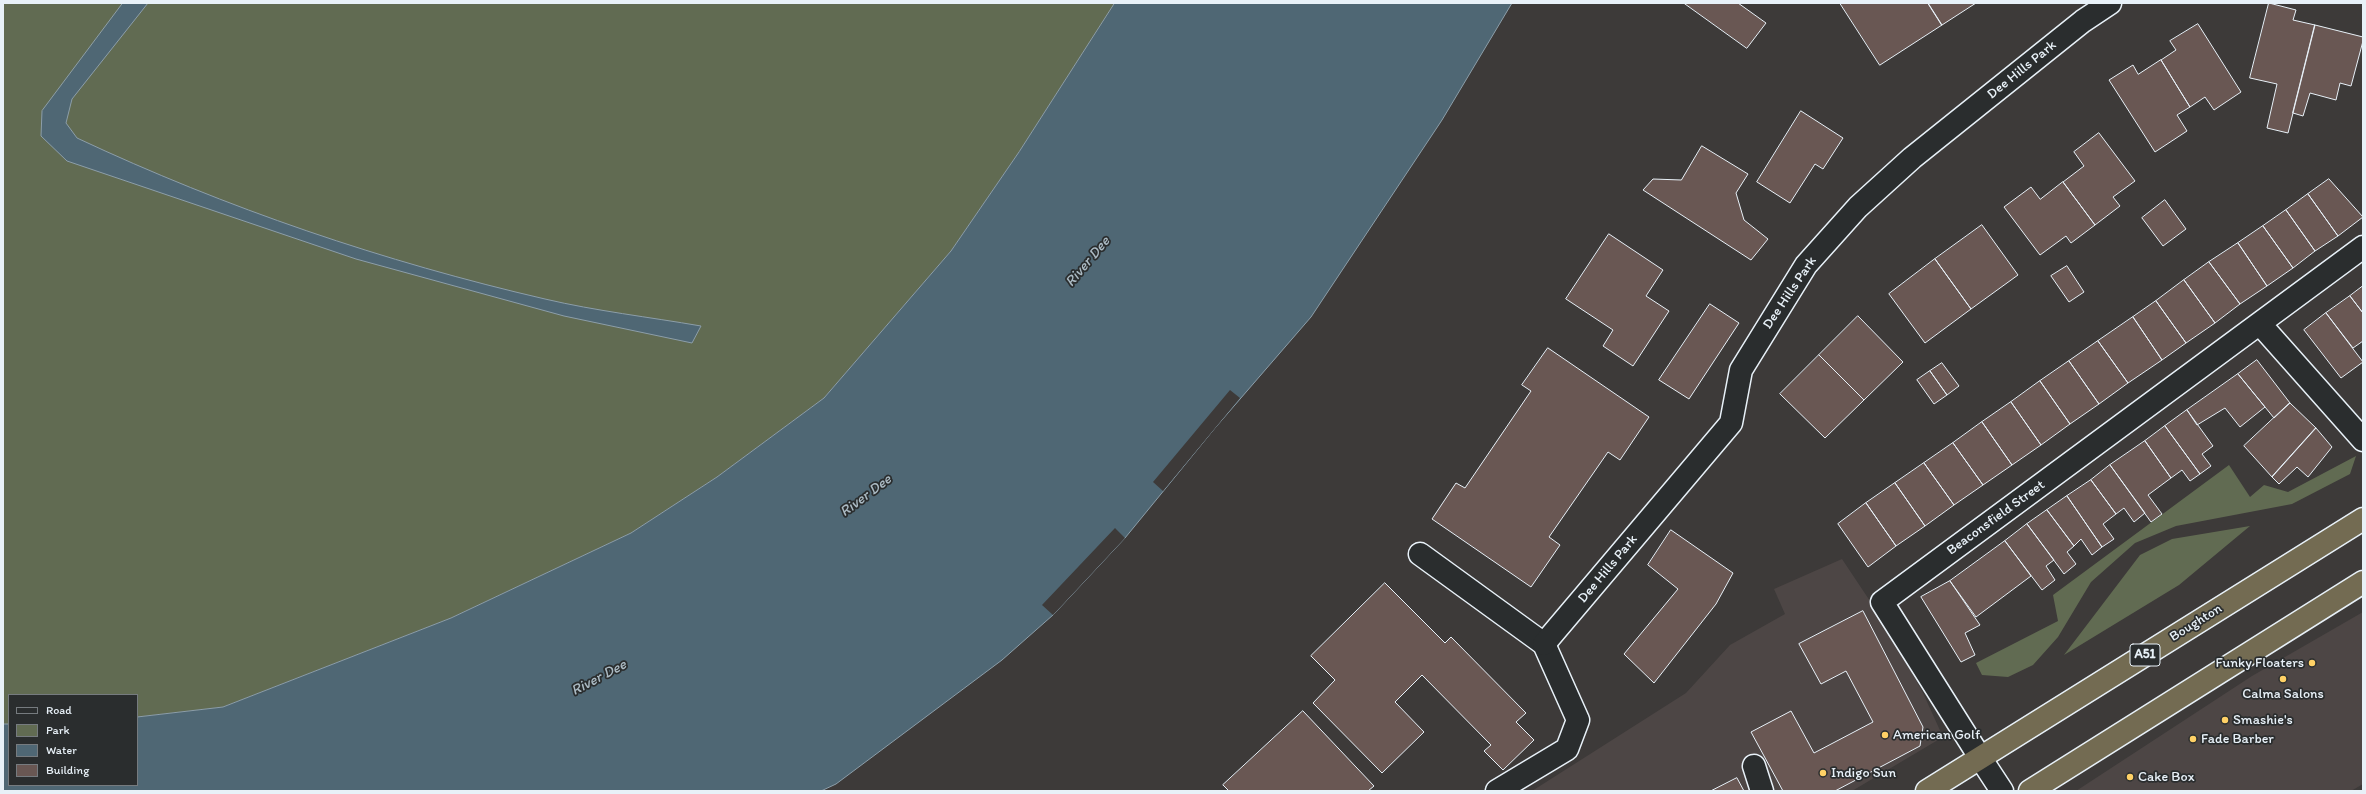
<!DOCTYPE html>
<style>
body{margin:0}
#map{position:relative;width:2366px;height:794px;overflow:hidden;background:#3d3a39;font-family:Itim,sans-serif}
canvas{display:block}
.frame{position:absolute;inset:0;border:4px solid #e8f1f8;pointer-events:none}
.legend{position:absolute;left:8px;top:694px;width:130px;height:92px;box-sizing:border-box;background:#2a2d2e;border:1px solid #767b7f;margin:0;padding:5px 7px;list-style:none;font-size:12px;color:#e8f1f8}
.legend li{display:flex;align-items:center;gap:8px;height:20px}
.legend b{width:20px;border:1px solid #767b7f}
</style>
<div id="map">
<canvas width="2366" height="794"></canvas>
<div class="frame"></div>
<ul class="legend">
<li><b style="height:5px;background:#2a2d2e"></b>Road</li>
<li><b style="height:11px;background:#616b52"></b>Park</li>
<li><b style="height:11px;background:#4f6774"></b>Water</li>
<li><b style="height:11px;background:#695753"></b>Building</li>
</ul>
</div>
<script>
const g = document.querySelector('canvas').getContext('2d');
g.lineJoin = 'round';
function fillPath(path, color) { g.fillStyle = color; g.fill(path, 'evenodd'); }
function strokePath(path, color, width, dash) { g.strokeStyle = color; g.lineWidth = width; g.lineCap = dash ? 'butt' : 'round'; g.setLineDash(dash || []); g.stroke(path); }
function label(font, color, halo, rows, align = 'center') {
  g.font = font + ' Itim,sans-serif'; g.lineWidth = 3.5; g.setLineDash([]); g.textBaseline = 'middle'; g.strokeStyle = halo; g.fillStyle = color; for (const [text, x, y, turn = 0] of rows) {
    g.save(); g.translate(x, y); g.rotate((+turn || 0) * Math.PI / 180); g.textAlign = isNaN(turn) ? turn : align; if (halo) g.strokeText(text, 0, 0); g.fillText(text, 0, 0); g.restore();
  }
}
fillPath(new Path2D(`
 M 1842,559 L 1886,625 L 1923,693 L 1943,737 L 1852,791 L 1532,791 L 1686,693 L 1730,645 L 1785,614 L 1774,589 Z
 M 2363,612 L 2363,784 L 2351,791 L 2076,791 L 2252,676 Z`), '#4d4645');
fillPath(new Path2D(`
 M 3,3 L 1115,3 L 1019,152 L 951,251 L 824,398 L 717,477 L 631,533 L 451,618 L 223,707 L 137,717 L 137,695 L 9,695 L 9,724 L 3,724 Z
 M 2356,456 L 2350,474 L 2292,504 L 2176,526 L 2135,543 L 2091,582 L 2058,637 L 2033,665 L 2008,677 L 1982,675 L 1976,663 L 2058,621 L 2053,595 L 2229,465 L 2250,497 L 2264,485 L 2288,492 Z
 M 2250,526 L 2179,585 L 2064,655 L 2140,555 L 2172,539 Z`), '#616b52');
const water = new Path2D(`
 M 123,3 L 148,3 L 72,99 L 66,123 L 77,138 C 226,208 385,262 545,299 C 596,311 649,317 701,326 L 692,343 L 564,316 L 356,259 L 67,161 L 41,136 L 42,111 Z
 M 1115,3 L 1512,3 L 1442,120 L 1311,317 L 1215,428 L 1125,538 L 1053,615 L 1002,660 L 836,784 L 821,791 L 3,791 L 3,724 L 9,724 L 9,785 L 137,785 L 137,717 L 223,707 L 451,618 L 631,533 L 717,477 L 824,398 L 951,251 L 1019,152 Z`);
fillPath(water, '#4f6774');
strokePath(water, '#8c9ea9', 1);
fillPath(new Path2D(`
 M 1230,390 L 1240,398 L 1163,491 L 1153,482 Z
 M 1115,528 L 1125,538 L 1053,615 L 1042,605 Z`), '#3d3a39');
const building = new Path2D(`
 M 1684,3 L 1738,3 L 1766,23 L 1747,48 Z
 M 1840,3 L 1928,3 L 1942,25 L 1880,65 Z
 M 1928,3 L 1976,3 L 1942,25 Z
 M 2269,3 L 2296,10 L 2293,20 L 2315,25 L 2288,133 L 2267,128 L 2277,84 L 2250,78 Z
 M 2198,24 L 2241,92 L 2214,110 L 2205,97 L 2190,107 L 2161,60 L 2176,50 L 2170,41 Z
 M 2315,25 L 2363,37 L 2363,41 L 2351,86 L 2340,83 L 2336,100 L 2310,93 L 2303,116 L 2293,113 Z
 M 2161,60 L 2190,107 L 2177,115 L 2187,131 L 2155,152 L 2109,80 L 2133,65 L 2138,74 Z
 M 1801,111 L 1843,138 L 1823,169 L 1815,164 L 1790,203 L 1757,182 Z
 M 2099,133 L 2135,181 L 2113,197 L 2120,206 L 2095,225 L 2063,182 L 2084,166 L 2074,152 Z
 M 1702,146 L 1748,174 L 1736,193 L 1744,220 L 1768,239 L 1751,260 L 1643,190 L 1653,179 L 1681,180 Z
 M 2329,179 L 2363,217 L 2338,236 L 2308,194 Z
 M 2063,182 L 2095,225 L 2071,243 L 2066,236 L 2040,255 L 2004,207 L 2031,187 L 2040,199 Z
 M 2308,194 L 2338,236 L 2315,251 L 2286,210 Z
 M 2165,200 L 2186,229 L 2163,246 L 2142,218 Z
 M 2286,210 L 2315,251 L 2293,268 L 2263,226 Z
 M 1982,225 L 2018,275 L 1971,309 L 1935,259 Z
 M 2263,226 L 2293,268 L 2267,286 L 2238,243 Z
 M 1609,234 L 1663,270 L 1646,296 L 1669,311 L 1633,366 L 1603,346 L 1613,330 L 1566,299 Z
 M 2238,243 L 2267,286 L 2240,304 L 2209,262 Z
 M 1935,259 L 1971,309 L 1925,343 L 1889,294 Z
 M 2209,262 L 2240,304 L 2215,323 L 2184,280 Z
 M 2067,266 L 2084,292 L 2069,302 L 2051,276 Z
 M 2184,280 L 2215,323 L 2186,343 L 2156,301 Z
 M 2363,286 L 2363,313 L 2350,296 Z
 M 2350,296 L 2363,313 L 2363,341 L 2353,348 L 2326,313 Z
 M 2156,301 L 2186,343 L 2162,360 L 2133,317 Z
 M 1710,304 L 1739,323 L 1689,399 L 1659,380 Z
 M 2326,313 L 2363,362 L 2341,378 L 2304,330 Z
 M 1858,316 L 1903,362 L 1864,400 L 1819,355 Z
 M 2133,317 L 2162,360 L 2128,383 L 2098,341 Z
 M 2098,341 L 2128,383 L 2099,404 L 2069,361 Z
 M 1548,348 L 1649,417 L 1620,460 L 1608,452 L 1549,537 L 1560,545 L 1531,587 L 1432,519 L 1456,483 L 1465,488 L 1531,391 L 1522,385 Z
 M 1819,355 L 1864,400 L 1825,438 L 1780,394 Z
 M 2257,360 L 2290,403 L 2274,418 L 2238,374 Z
 M 2069,361 L 2099,404 L 2070,424 L 2040,381 Z
 M 1942,363 L 1959,386 L 1947,395 L 1930,371 Z
 M 1930,371 L 1947,395 L 1934,404 L 1917,380 Z
 M 2238,374 L 2265,407 L 2240,427 L 2225,408 L 2197,425 L 2187,410 Z
 M 2040,381 L 2070,424 L 2041,445 L 2011,402 Z
 M 2011,402 L 2041,445 L 2012,465 L 1982,422 Z
 M 2290,403 L 2316,428 L 2272,477 L 2244,446 Z
 M 2187,410 L 2213,446 L 2202,454 L 2211,466 L 2200,474 L 2165,426 Z
 M 1982,422 L 2012,465 L 1983,485 L 1953,443 Z
 M 2165,426 L 2200,474 L 2190,481 L 2182,470 L 2171,478 L 2145,441 Z
 M 2316,428 L 2332,447 L 2308,477 L 2297,467 L 2279,484 L 2272,477 Z
 M 2145,441 L 2171,478 L 2148,495 L 2162,514 L 2151,522 L 2110,465 Z
 M 1953,443 L 1983,485 L 1954,505 L 1924,463 Z
 M 1924,463 L 1954,505 L 1925,526 L 1895,483 Z
 M 2110,465 L 2145,513 L 2134,522 L 2124,508 L 2116,514 L 2091,480 Z
 M 2091,480 L 2116,514 L 2103,524 L 2114,539 L 2102,547 L 2067,496 Z
 M 1895,483 L 1925,526 L 1896,546 L 1866,503 Z
 M 2067,496 L 2102,547 L 2092,555 L 2081,539 L 2074,546 L 2047,510 Z
 M 1866,503 L 1896,546 L 1868,567 L 1838,524 Z
 M 2047,510 L 2074,546 L 2067,552 L 2076,564 L 2064,574 L 2027,524 Z
 M 2027,524 L 2054,560 L 2046,566 L 2055,580 L 2042,590 L 2005,541 Z
 M 1671,530 L 1733,573 L 1716,604 L 1654,683 L 1624,654 L 1678,589 L 1648,565 Z
 M 2005,541 L 2031,576 L 1976,617 L 1950,581 Z
 M 1950,581 L 1980,625 L 1965,633 L 1975,655 L 1961,662 L 1921,597 Z
 M 1385,583 L 1445,643 L 1451,637 L 1526,713 L 1516,722 L 1534,740 L 1503,770 L 1484,751 L 1491,745 L 1422,675 L 1395,702 L 1424,732 L 1382,773 L 1313,703 L 1335,680 L 1311,656 Z
 M 1863,611 L 1923,727 L 1920,746 L 1835,791 L 1783,791 L 1751,732 L 1791,711 L 1814,753 L 1873,722 L 1846,671 L 1821,684 L 1799,644 Z
 M 1303,711 L 1374,786 L 1368,791 L 1229,791 L 1223,785 Z
 M 1737,778 L 1744,791 L 1711,791 Z`);
fillPath(building, '#695753');
strokePath(building, '#e8f1f8', 1);
const service = new Path2D(`
 M 1420,554 L 1544,644 L 1578,720 L 1567,749 L 1497,791
 M 1981,759 L 2002,791
 M 1754,766 L 1762,791`);
const minor = new Path2D(`
 M 2260,324 L 2363,440
 M 1544,644 L 1731,423 L 1741,370 L 1806,265 L 1858,207 L 1912,158 L 2083,21 L 2110,3
 M 1981,759 L 1882,602 L 2363,247`);
const trunk = new Path2D(`
 M 1927,791 L 2363,519
 M 2030,791 L 2363,582`);
strokePath(service, '#e8f1f8', 25);
strokePath(minor, '#e8f1f8', 25);
strokePath(trunk, '#e8f1f8', 25);
strokePath(service, '#2a2d2e', 22);
strokePath(minor, '#2a2d2e', 22);
strokePath(trunk, '#736b52', 22);
for (const [x, y, r, color] of [
 [2312,663,4,"#ffd166"],
 [2283,679,4,"#ffd166"],
 [2225,720,4,"#ffd166"],
 [1885,735,4,"#ffd166"],
 [2193,739,4,"#ffd166"],
 [1823,773,4,"#ffd166"],
 [2130,777,4,"#ffd166"]
]) { const dot = new Path2D(); dot.arc(x, y, r, 0, 2 * Math.PI); g.fillStyle = color; g.fill(dot); strokePath(dot, '#2a2d2e', 1.5); }
for (const [x, y, w] of [
 [2145,655,30]
]) { const box = new Path2D(); box.roundRect(x - w / 2, y - 11, w, 22, 3); g.fillStyle = '#2a2d2e'; g.fill(box); strokePath(box, '#e8f1f8', 1); }
label('bold 13px', '#e8f1f8', null, [
 ["A51",2145,655]
]);
label('14px', '#e8f1f8', '#2a2d2e', [
 ["Dee Hills Park",2022,70,-39],
 ["Dee Hills Park",1790,293,-56],
 ["Beaconsfield Street",1996,518,-36],
 ["Dee Hills Park",1608,569,-50],
 ["Boughton",2196,623,-32]
]);
label('14px', '#e8f1f8', '#2a2d2e', [
 ["Funky Floaters",2304,663,"right"],
 ["Calma Salons",2283,694,"center"],
 ["Smashie's",2233,720],
 ["American Golf",1893,735],
 ["Fade Barber",2201,739],
 ["Indigo Sun",1831,773],
 ["Cake Box",2138,777]
], 'left');
label('italic 15px', '#abbac3', '#2a2d2e', [
 ["River Dee",1088,262,-50],
 ["River Dee",866,496,-37],
 ["River Dee",599,678,-28]
]);
</script>
